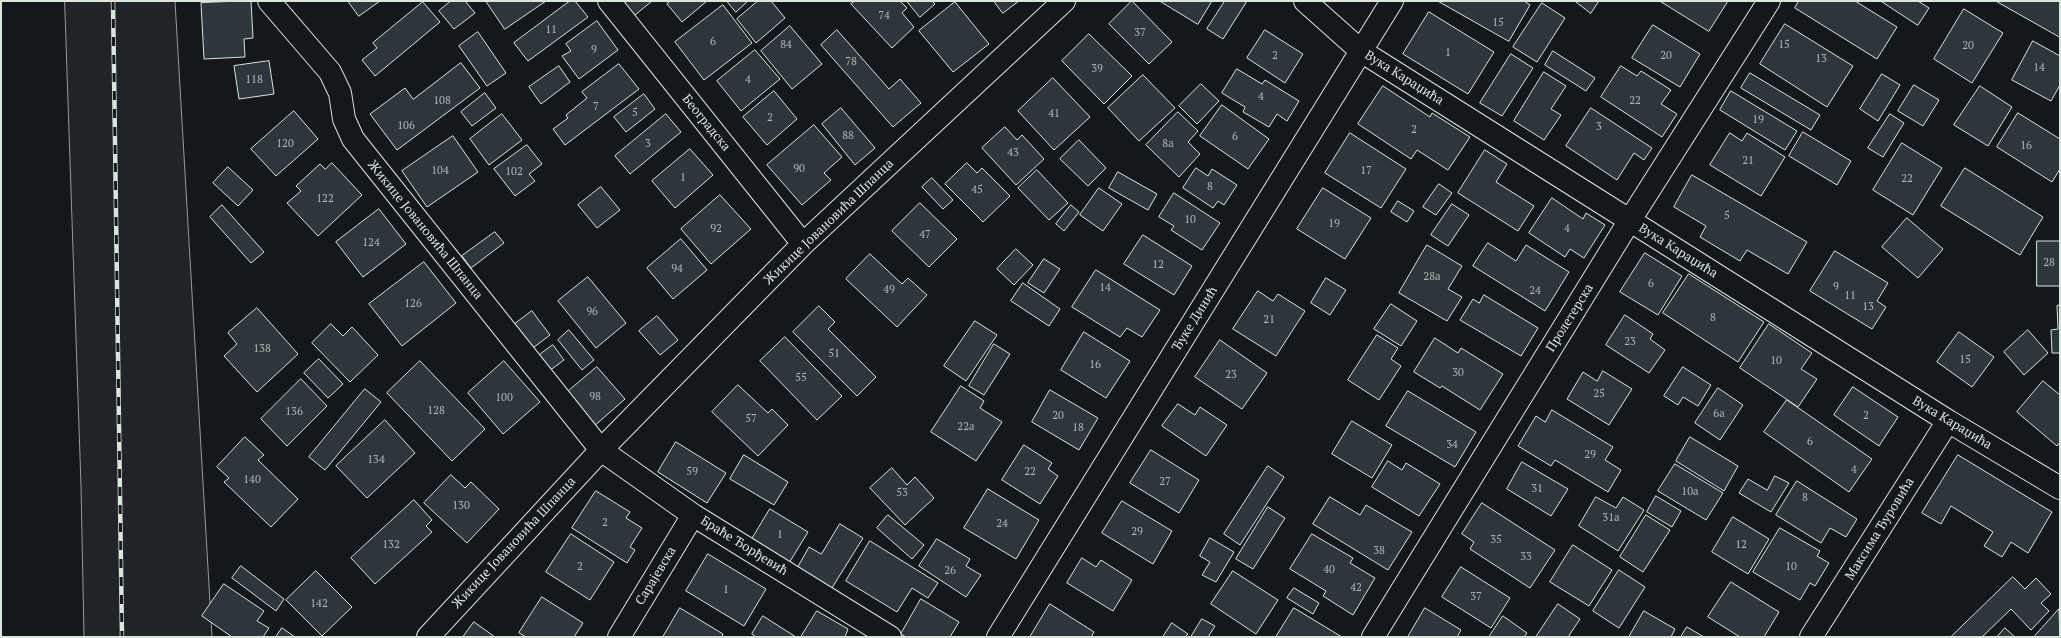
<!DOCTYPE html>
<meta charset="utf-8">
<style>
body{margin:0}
#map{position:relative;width:2061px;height:638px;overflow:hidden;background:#14181c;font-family:"PT Serif",serif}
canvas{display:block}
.frame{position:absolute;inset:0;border:2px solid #d8e6dc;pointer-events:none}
</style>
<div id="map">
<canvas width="2061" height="638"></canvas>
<div class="frame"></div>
</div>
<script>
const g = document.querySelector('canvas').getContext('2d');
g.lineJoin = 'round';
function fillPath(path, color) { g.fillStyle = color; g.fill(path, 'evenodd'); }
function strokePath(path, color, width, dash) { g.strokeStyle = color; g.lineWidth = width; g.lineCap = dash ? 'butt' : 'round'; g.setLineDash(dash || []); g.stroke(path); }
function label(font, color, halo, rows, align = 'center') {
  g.font = font + ' "PT Serif",serif'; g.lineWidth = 3; g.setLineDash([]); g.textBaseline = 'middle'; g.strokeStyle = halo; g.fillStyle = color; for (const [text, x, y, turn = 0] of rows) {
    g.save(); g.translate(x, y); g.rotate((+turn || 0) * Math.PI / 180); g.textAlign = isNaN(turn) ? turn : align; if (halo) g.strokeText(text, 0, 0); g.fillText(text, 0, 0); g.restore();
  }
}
const green = new Path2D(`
 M 65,1 L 175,1 L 212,637 L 84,637 L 81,486 Z`);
fillPath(green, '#202428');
strokePath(green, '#939e99', 1);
const building = new Path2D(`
 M 251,1 L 253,38 L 244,39 L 245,57 L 204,59 L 201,3 Z
 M 348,1 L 380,1 L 359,16 Z
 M 451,1 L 465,1 L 475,13 L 454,29 L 439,11 Z
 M 486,1 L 546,1 L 505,29 Z
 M 570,1 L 575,1 L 588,17 L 528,61 L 514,43 Z
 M 623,1 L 652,1 L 635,15 Z
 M 671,1 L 707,1 L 682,22 L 667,4 Z
 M 727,1 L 748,1 L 736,12 Z
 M 758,1 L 771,1 L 785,18 L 756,43 L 737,19 Z
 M 855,1 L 900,1 L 907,8 L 902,13 L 914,27 L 892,48 L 851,4 Z
 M 907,1 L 932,1 L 935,4 L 920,17 Z
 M 994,1 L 1019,1 L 1003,13 Z
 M 1132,1 L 1172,42 L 1149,64 L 1109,24 Z
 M 1160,1 L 1212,1 L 1198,24 Z
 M 1225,1 L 1247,1 L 1223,39 L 1207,29 Z
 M 1438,1 L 1524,1 L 1530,5 L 1509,41 Z
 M 1575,1 L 1599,1 L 1591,13 Z
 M 1660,1 L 1728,1 L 1709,31 Z
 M 1799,1 L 1855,1 L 1897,27 L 1877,59 L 1795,8 Z
 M 1881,1 L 1918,1 L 1929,8 L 1918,25 Z
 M 1996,1 L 2060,1 L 2060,37 Z
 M 423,2 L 440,22 L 375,76 L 362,60 L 377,48 L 373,43 Z
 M 955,2 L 989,44 L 953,72 L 919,31 Z
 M 1542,3 L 1565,18 L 1537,62 L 1513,47 Z
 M 723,5 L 752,43 L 704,80 L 675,42 Z
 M 1964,9 L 2003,33 L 1972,83 L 1934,59 Z
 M 1429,12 L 1494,52 L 1468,94 L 1403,54 Z
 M 597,21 L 618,50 L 579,79 L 562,56 L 571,51 L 566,44 Z
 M 1785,24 L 1853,66 L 1827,107 L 1760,64 Z
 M 1653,25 L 1700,54 L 1680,87 L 1632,58 Z
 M 790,26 L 822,64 L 792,89 L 761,51 Z
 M 837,30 L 889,89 L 900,79 L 921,103 L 893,127 L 821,45 Z
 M 1265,30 L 1303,54 L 1285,83 L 1247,58 Z
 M 478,32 L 506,73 L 487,86 L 459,46 Z
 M 1089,34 L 1132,76 L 1104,104 L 1062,61 Z
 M 2033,41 L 2060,56 L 2060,85 L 2051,101 L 2012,80 Z
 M 755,50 L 780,79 L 741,111 L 717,81 Z
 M 1553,51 L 1595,78 L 1586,91 L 1545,65 Z
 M 1511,54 L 1533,68 L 1502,116 L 1480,103 Z
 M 269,61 L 274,94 L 239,99 L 234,66 Z
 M 461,63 L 480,88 L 397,150 L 370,114 L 405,88 L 413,99 Z
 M 619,64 L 639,89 L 565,145 L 553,129 L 568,118 L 566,115 L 587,98 L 582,92 Z
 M 559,66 L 570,82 L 541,104 L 529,87 Z
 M 1621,66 L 1637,76 L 1641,71 L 1671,90 L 1661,104 L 1677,114 L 1662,137 L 1601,97 Z
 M 1237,69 L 1262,84 L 1265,80 L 1299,101 L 1287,121 L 1277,114 L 1269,127 L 1243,112 L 1245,107 L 1222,93 Z
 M 1544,72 L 1566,86 L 1551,109 L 1561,115 L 1544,140 L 1514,121 Z
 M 1750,73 L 1820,115 L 1811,130 L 1741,88 Z
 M 1882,74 L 1900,85 L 1878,121 L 1860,109 Z
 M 1143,75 L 1175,108 L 1139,141 L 1108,108 Z
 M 1053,78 L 1090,117 L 1054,150 L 1018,111 Z
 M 1201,84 L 1219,101 L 1197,124 L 1179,106 Z
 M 1914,85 L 1939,100 L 1923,126 L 1898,111 Z
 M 1383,86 L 1430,117 L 1432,113 L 1470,137 L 1448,170 L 1417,150 L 1411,159 L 1358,124 Z
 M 1980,86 L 2012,107 L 1988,146 L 1954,125 Z
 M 774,91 L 797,119 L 767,145 L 743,117 Z
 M 1731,91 L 1797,131 L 1785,150 L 1720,110 Z
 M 485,93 L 496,108 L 472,126 L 461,112 Z
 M 644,94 L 655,109 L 626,132 L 614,117 Z
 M 1222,105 L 1269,139 L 1248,169 L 1200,136 Z
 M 841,108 L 875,148 L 855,165 L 822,124 Z
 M 1591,108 L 1652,148 L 1644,160 L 1634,153 L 1617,180 L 1566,146 Z
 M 294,111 L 318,139 L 276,176 L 251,149 Z
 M 1178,112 L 1198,131 L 1188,142 L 1200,154 L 1179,177 L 1146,145 Z
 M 2018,113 L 2060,139 L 2060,169 L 2052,182 L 1997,147 Z
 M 502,114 L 522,140 L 489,165 L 470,139 Z
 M 666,114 L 681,132 L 630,174 L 615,156 Z
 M 1890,114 L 1904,123 L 1883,157 L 1868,148 Z
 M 814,125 L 842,157 L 824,173 L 831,180 L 802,205 L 767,165 Z
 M 1005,127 L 1017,140 L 1022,135 L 1044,159 L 1016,185 L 982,148 Z
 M 1803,132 L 1851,161 L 1837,185 L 1789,156 Z
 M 1350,133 L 1406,169 L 1381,208 L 1325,173 Z
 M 1730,133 L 1742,141 L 1747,133 L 1785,157 L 1761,196 L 1710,165 Z
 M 453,136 L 478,172 L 427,207 L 402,171 Z
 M 1079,140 L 1106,168 L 1088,186 L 1060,159 Z
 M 1902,143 L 1942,168 L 1913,215 L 1873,190 Z
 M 527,145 L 542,164 L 529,174 L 535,181 L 515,196 L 494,169 Z
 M 690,149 L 713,175 L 675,208 L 652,181 Z
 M 1485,150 L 1507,164 L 1496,182 L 1534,206 L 1518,231 L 1458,193 Z
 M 332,163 L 362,195 L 318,236 L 287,203 L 301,191 L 296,186 L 320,164 L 325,169 Z
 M 967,163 L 977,173 L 982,168 L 1010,196 L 983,222 L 945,184 Z
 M 228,167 L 253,190 L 238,206 L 213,183 Z
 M 1196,168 L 1208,176 L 1212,169 L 1237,185 L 1224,205 L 1218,201 L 1213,208 L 1183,188 Z
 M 1965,168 L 2043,217 L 2020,255 L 1941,206 Z
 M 1037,170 L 1068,203 L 1049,220 L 1018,188 Z
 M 1118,172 L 1157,194 L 1148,210 L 1109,188 Z
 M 1692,175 L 1807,242 L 1788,274 L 1747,250 L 1740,261 L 1700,237 L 1706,226 L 1674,207 Z
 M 932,178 L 953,200 L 943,209 L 922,187 Z
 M 1439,184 L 1452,193 L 1436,215 L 1423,207 Z
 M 601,187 L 620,210 L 597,228 L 578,205 Z
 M 1099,188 L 1122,204 L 1103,231 L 1080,215 Z
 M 1323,188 L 1371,218 L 1345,259 L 1297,229 Z
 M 1174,193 L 1220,223 L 1202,250 L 1171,230 L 1174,226 L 1159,217 Z
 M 720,195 L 751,229 L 711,264 L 681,229 Z
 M 1552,198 L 1583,219 L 1586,213 L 1605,225 L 1584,258 L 1570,249 L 1565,257 L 1529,233 Z
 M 1398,201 L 1414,211 L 1407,222 L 1391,212 Z
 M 920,203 L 957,239 L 929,267 L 892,231 Z
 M 1452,204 L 1469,215 L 1448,246 L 1431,235 Z
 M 222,205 L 264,252 L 251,263 L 210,217 Z
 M 1071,205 L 1079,212 L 1064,231 L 1056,224 Z
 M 379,209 L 406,244 L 363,277 L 336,242 Z
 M 1907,218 L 1943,249 L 1918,278 L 1882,247 Z
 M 495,232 L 504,243 L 471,268 L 462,256 Z
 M 1143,235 L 1192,266 L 1174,295 L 1124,264 Z
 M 681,239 L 707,270 L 673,299 L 647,268 Z
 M 2037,241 L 2060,241 L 2060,286 L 2037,286 Z
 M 1488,243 L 1516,261 L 1526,245 L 1569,272 L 1545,311 L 1473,266 Z
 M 1427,245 L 1462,266 L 1448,289 L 1462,297 L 1447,321 L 1399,293 Z
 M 1016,249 L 1033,265 L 1014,285 L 997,269 Z
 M 1835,251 L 1888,283 L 1877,301 L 1886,307 L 1872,329 L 1810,291 Z
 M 1645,253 L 1682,276 L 1658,315 L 1620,292 Z
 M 870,254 L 902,284 L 908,278 L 927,295 L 897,327 L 846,279 Z
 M 1044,259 L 1060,269 L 1044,293 L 1028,283 Z
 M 424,262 L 456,303 L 402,346 L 369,304 Z
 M 1096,270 L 1160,310 L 1142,337 L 1127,328 L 1120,337 L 1072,307 Z
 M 1689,274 L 1764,322 L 1738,362 L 1663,313 Z
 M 588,277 L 626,323 L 596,348 L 558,301 Z
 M 1326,278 L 1346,290 L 1330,315 L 1311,303 Z
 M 1023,283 L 1060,309 L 1049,326 L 1011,301 Z
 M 1258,291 L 1273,301 L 1278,294 L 1305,311 L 1276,356 L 1233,329 Z
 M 1484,295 L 1538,328 L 1521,356 L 1460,320 L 1473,299 L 1479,303 Z
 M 1391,304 L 1417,321 L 1401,346 L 1374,329 Z
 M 2060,305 L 2060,353 L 2052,353 L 2051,330 L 2058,329 L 2057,306 Z
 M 819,306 L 835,322 L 828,329 L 876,377 L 857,396 L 793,332 Z
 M 257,308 L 298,354 L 257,392 L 224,356 L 237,344 L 228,333 Z
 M 532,311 L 550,335 L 529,351 L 511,327 Z
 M 1625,315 L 1653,334 L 1650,339 L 1665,350 L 1649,373 L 1606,345 Z
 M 657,316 L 678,340 L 660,355 L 639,331 Z
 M 975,321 L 997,335 L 966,381 L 944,366 Z
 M 331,324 L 343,336 L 352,327 L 378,355 L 350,382 L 312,343 Z
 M 1769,324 L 1812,353 L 1801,369 L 1817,379 L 1798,407 L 1740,368 Z
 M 569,330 L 594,360 L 582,370 L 558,340 Z
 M 2028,330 L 2048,353 L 2024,375 L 2004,352 Z
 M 1084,332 L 1130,361 L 1106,398 L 1061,370 Z
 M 1959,332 L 1994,357 L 1972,387 L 1937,362 Z
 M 1377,335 L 1398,348 L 1391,359 L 1401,366 L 1379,400 L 1348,380 Z
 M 785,337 L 842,396 L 817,420 L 760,361 Z
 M 1435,338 L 1458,353 L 1461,348 L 1503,374 L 1480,410 L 1442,386 L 1440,388 L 1414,372 Z
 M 1220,340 L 1267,373 L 1242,409 L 1195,377 Z
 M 994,344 L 1010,354 L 984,395 L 969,386 Z
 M 553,345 L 564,360 L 545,374 L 534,359 Z
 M 319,359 L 343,384 L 328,398 L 304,373 Z
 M 420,361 L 485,429 L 452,461 L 387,393 Z
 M 504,361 L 540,402 L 503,434 L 468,393 Z
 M 597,367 L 625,399 L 593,427 L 565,394 Z
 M 1683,367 L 1711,385 L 1698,406 L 1683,397 L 1678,405 L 1664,396 Z
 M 1603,371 L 1632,389 L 1609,425 L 1567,399 L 1583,372 L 1597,381 Z
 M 301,379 L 327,406 L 287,446 L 261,419 Z
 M 2043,381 L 2060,395 L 2060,442 L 2057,446 L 2017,412 Z
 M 738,385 L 768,413 L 772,409 L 788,425 L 758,456 L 712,412 Z
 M 961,386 L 984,401 L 980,408 L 1002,422 L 976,461 L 931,432 Z
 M 1853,387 L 1898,417 L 1879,446 L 1834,415 Z
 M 1718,388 L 1743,405 L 1720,440 L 1695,423 Z
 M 365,389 L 381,402 L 325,470 L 309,457 Z
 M 1050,390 L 1098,418 L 1079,450 L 1032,422 Z
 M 1408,391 L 1476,432 L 1455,467 L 1386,426 Z
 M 1787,400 L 1872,459 L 1849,492 L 1764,432 Z
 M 1178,404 L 1195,415 L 1200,407 L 1227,425 L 1206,456 L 1162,426 Z
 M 1552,410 L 1613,447 L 1605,460 L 1621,470 L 1608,492 L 1555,460 L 1551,466 L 1518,446 L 1536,416 L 1545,422 Z
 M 385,420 L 415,453 L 367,498 L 336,466 Z
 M 1352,421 L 1392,445 L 1372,478 L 1332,454 Z
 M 245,437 L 264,455 L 258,460 L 298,499 L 271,527 L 224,482 L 229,478 L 217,467 Z
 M 1690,437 L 1738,466 L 1724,491 L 1676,461 Z
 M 676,442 L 726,473 L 707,503 L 658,472 Z
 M 1024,445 L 1052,463 L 1048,469 L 1058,476 L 1040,504 L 1002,480 Z
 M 1151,450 L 1199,480 L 1179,513 L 1130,483 Z
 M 744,455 L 788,482 L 774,505 L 730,479 Z
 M 1958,455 L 2052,512 L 2028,553 L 2011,542 L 2002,557 L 1984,546 L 1993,532 L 1951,506 L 1941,524 L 1922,513 Z
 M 1388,461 L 1402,470 L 1406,463 L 1440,484 L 1419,516 L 1372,487 Z
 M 1522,462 L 1568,489 L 1551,516 L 1507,489 Z
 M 1675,464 L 1723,493 L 1706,520 L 1658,491 Z
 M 1268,466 L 1284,477 L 1240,545 L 1224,534 Z
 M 892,468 L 907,485 L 915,477 L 934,498 L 905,525 L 870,488 Z
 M 451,475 L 465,488 L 471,482 L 499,509 L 467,543 L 424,503 Z
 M 1775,476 L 1789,483 L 1771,512 L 1739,493 L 1748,479 L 1767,490 Z
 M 1797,481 L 1857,519 L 1846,537 L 1830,528 L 1821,543 L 1776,515 Z
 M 988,489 L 1039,520 L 1016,559 L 964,528 Z
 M 596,491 L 630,512 L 626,518 L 642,528 L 630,547 L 635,550 L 627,563 L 572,528 Z
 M 1656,496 L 1681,511 L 1672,527 L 1647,512 Z
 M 1330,497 L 1360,515 L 1366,505 L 1412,532 L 1388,570 L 1313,524 Z
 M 1596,497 L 1616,508 L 1623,497 L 1644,510 L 1618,551 L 1579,526 Z
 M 414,500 L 432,520 L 426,526 L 432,532 L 375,584 L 351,558 Z
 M 1122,501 L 1172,531 L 1153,564 L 1102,533 Z
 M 1482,503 L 1555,550 L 1530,588 L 1470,549 L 1474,542 L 1462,534 Z
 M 1268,507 L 1285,518 L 1253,569 L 1236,559 Z
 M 770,509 L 808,532 L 789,563 L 752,539 Z
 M 888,515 L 924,545 L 912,559 L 877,528 Z
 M 1646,515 L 1670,530 L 1643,572 L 1620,557 Z
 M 1733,517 L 1769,539 L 1748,574 L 1712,552 Z
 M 840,524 L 863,538 L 830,591 L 796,570 L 809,547 L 821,554 Z
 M 1780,528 L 1820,551 L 1817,556 L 1829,563 L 1815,586 L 1810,583 L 1800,600 L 1753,572 Z
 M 571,534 L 614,562 L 590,600 L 546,572 Z
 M 1312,534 L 1353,558 L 1350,563 L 1375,578 L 1353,615 L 1323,596 L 1326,591 L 1290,569 Z
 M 1210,538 L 1234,552 L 1216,582 L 1202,575 L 1210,562 L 1200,556 Z
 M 937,539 L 970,559 L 966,566 L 981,575 L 966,597 L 919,566 Z
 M 870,541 L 938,583 L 928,598 L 912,588 L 897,612 L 846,581 Z
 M 1573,545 L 1612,570 L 1589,606 L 1550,582 Z
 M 708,554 L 766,589 L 744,626 L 686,591 Z
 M 1082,558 L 1096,567 L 1101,560 L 1132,580 L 1113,611 L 1067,583 Z
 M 241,566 L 284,599 L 276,611 L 232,578 Z
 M 1461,567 L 1510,598 L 1491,628 L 1442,597 Z
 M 1619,570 L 1645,587 L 1619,628 L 1593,611 Z
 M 316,571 L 352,607 L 322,636 L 286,600 Z
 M 1233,571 L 1278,600 L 1256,634 L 1211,604 Z
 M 2013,577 L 2025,589 L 2036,578 L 2051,594 L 2041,603 L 2049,611 L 2031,630 L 2011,609 L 1982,637 L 1951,637 Z
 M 1731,582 L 1779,612 L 1764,637 L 1740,637 L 1708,617 Z
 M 224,584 L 264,611 L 257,621 L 269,628 L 263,637 L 232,637 L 202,616 Z
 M 1294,588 L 1319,603 L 1313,614 L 1287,598 Z
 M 542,597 L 583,623 L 574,637 L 526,637 L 519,633 Z
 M 921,599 L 959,622 L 950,637 L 906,637 L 901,634 Z
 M 1050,604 L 1094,632 L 1091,637 L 1030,637 Z
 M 1558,604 L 1580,619 L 1568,637 L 1536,637 Z
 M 680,608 L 723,634 L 722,637 L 663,637 Z
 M 1294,608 L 1342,637 L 1276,637 Z
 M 1425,608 L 1461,630 L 1457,637 L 1408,637 Z
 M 2059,609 L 2060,637 L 2036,637 L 2035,636 Z
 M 817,611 L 848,629 L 845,637 L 801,637 Z
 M 1644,611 L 1675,629 L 1671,637 L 1629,637 Z
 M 763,616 L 796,637 L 756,637 L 752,634 Z
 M 1503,616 L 1527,633 L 1524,637 L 1489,637 Z
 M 1202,619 L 1215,626 L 1208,637 L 1191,637 Z
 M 474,622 L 495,637 L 463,637 Z
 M 1172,623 L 1188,634 L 1185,637 L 1163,637 Z
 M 1687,627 L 1704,637 L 1681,637 Z
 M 282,628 L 295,637 L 276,637 Z
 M 2005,628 L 2015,637 L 1997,637 Z`);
fillPath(building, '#2c363c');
strokePath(building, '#d8e6dc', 1);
const street = new Path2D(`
 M 269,1 L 330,72 L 340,93 L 344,119 L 353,139 L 601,450 L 693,515 L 890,637
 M 609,1 L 803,244
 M 1305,1 L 1361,51 L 1948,421 L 2060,488
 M 428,637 L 601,450 L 803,244 L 1064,1
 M 619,637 L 693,515
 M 998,637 L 1392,1
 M 1373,637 L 1630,220 L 1769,1
 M 1811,637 L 1948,421`);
strokePath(street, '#d8e6dc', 24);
strokePath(street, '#14181c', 22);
const rail = new Path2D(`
 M 113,1 L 122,637`);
strokePath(rail, '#d8e6dc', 4.5);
strokePath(rail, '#14181c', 3, [9]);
label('11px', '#adbab4', null, [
 ["74",884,16],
 ["15",1498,23],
 ["11",551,30],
 ["37",1140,33],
 ["6",713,42],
 ["84",786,45],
 ["15",1784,45],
 ["20",1968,46],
 ["9",594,50],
 ["1",1448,53],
 ["2",1275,56],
 ["20",1666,56],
 ["13",1821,59],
 ["78",851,62],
 ["14",2039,68],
 ["39",1097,69],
 ["118",254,80],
 ["4",748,80],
 ["4",1261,97],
 ["108",442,101],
 ["22",1635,101],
 ["7",596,107],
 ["5",635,113],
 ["41",1054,114],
 ["2",770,118],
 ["19",1758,120],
 ["106",406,126],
 ["3",1599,127],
 ["2",1414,130],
 ["88",848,136],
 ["6",1235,137],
 ["120",285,144],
 ["3",648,144],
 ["8a",1168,144],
 ["16",2026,146],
 ["43",1013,153],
 ["21",1748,161],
 ["90",799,169],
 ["104",440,171],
 ["17",1366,171],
 ["102",514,172],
 ["1",683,178],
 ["22",1907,179],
 ["8",1210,187],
 ["45",977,190],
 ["122",325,199],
 ["5",1727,216],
 ["10",1190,220],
 ["19",1334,224],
 ["92",716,229],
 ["4",1567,229],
 ["47",925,235],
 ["124",371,243],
 ["28",2049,263],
 ["12",1158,265],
 ["94",677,269],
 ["28a",1432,277],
 ["6",1651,284],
 ["9",1836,287],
 ["14",1105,288],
 ["49",889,290],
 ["24",1535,291],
 ["11",1850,296],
 ["126",413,304],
 ["13",1868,307],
 ["96",592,312],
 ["8",1713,318],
 ["21",1269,320],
 ["23",1630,342],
 ["138",262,349],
 ["51",834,354],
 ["15",1965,360],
 ["10",1776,361],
 ["16",1095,365],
 ["30",1458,373],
 ["23",1231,375],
 ["55",801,378],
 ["25",1599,394],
 ["98",595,397],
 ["100",504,398],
 ["128",436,411],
 ["136",294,412],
 ["6a",1719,414],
 ["20",1058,416],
 ["2",1866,416],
 ["57",751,419],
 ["22a",966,427],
 ["18",1078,428],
 ["6",1810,442],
 ["34",1452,445],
 ["29",1590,455],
 ["134",376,460],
 ["4",1854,470],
 ["59",692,472],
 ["22",1030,472],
 ["140",252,480],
 ["27",1165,482],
 ["31",1537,489],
 ["10a",1690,492],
 ["53",902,493],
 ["8",1805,498],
 ["130",461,506],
 ["31a",1611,518],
 ["2",605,523],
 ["24",1002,524],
 ["29",1137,532],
 ["1",780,535],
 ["35",1496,540],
 ["132",391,545],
 ["12",1741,545],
 ["38",1379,551],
 ["33",1526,557],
 ["2",580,567],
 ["10",1791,567],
 ["40",1329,570],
 ["26",950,571],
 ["42",1356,588],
 ["1",726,590],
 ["37",1476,597],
 ["142",319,604]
]);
label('13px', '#d8e6dc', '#14181c', [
 ["Вука Караџића",1404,78,32],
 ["Београдска",706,123,51],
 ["Жикице Јовановића Шпанца",829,222,-44],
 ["Жикице Јовановића Шпанца",425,230,51],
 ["Вука Караџића",1678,251,32],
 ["Пролетерска",1570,318,-58],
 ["Ђуке Динић",1195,319,-58],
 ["Вука Караџића",1952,423,31],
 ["Максима Ђуровића",1880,529,-58],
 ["Жикице Јовановића Шпанца",514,543,-47],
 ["Браће Ђорђевић",744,546,32],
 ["Сарајевска",656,576,-59]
]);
</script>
